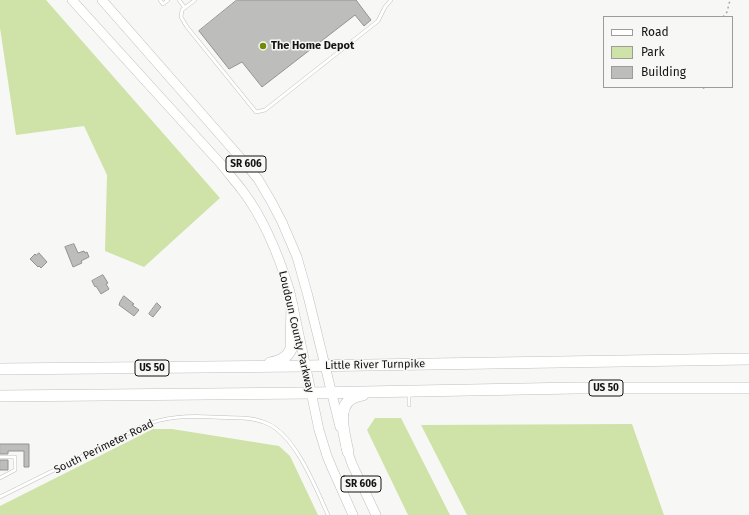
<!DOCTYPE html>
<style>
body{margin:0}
#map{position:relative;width:749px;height:515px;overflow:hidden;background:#f7f8f5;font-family:"Fira Sans",sans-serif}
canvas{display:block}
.legend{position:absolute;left:603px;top:16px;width:130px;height:72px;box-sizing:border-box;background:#f7f8f5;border:1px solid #9c9c9a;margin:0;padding:5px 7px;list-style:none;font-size:12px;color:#131312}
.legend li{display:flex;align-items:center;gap:8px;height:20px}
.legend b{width:20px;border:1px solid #9c9c9a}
</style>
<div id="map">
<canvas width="749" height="515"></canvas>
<ul class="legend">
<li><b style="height:5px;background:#fff"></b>Road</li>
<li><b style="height:11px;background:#cfe2a7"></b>Park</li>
<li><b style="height:11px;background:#bdbebb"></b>Building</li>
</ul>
</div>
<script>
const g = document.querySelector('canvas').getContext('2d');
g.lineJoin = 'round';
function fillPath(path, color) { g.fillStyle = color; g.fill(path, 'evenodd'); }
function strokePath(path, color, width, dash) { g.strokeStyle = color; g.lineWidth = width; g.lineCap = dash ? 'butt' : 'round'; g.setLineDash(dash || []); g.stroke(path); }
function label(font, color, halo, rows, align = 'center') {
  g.font = font + ' "Fira Sans",sans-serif'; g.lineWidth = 3; g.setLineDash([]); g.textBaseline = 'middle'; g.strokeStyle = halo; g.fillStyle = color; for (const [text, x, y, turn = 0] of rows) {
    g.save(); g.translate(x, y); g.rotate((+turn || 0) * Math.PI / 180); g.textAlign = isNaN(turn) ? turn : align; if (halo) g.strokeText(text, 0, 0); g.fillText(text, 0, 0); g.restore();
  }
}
fillPath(new Path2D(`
 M 0,0 L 46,0 L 220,198 L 144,267 L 105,251 L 107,175 L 84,126 L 16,135 L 0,28 Z
 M 375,418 L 401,418 L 450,515 L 408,515 L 367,430 Z
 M 632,424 L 664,515 L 467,515 L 421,425 Z
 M 153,429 L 172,429 L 279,446 L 290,456 L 318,515 L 0,515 L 0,506 Z`), '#cfe2a7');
const building = new Path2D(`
 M 237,0 L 356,0 L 371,20 L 364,26 L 355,15 L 262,87 L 242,62 L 229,69 L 199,31 Z
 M 74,244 L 78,253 L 84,251 L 85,253 L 87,252 L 89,257 L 81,261 L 82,263 L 73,267 L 65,247 Z
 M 39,253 L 47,262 L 41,268 L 39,266 L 38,267 L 30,259 L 35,254 L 36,255 Z
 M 103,275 L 108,283 L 106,284 L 109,289 L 101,294 L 96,286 L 95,287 L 92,281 Z
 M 124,296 L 134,304 L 132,305 L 139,310 L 134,316 L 119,305 L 120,302 Z
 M 157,303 L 161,307 L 153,317 L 149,314 Z
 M 0,444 L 29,444 L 29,467 L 24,467 L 24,451 L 8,451 L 8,454 L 0,454 Z
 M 0,460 L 8,460 L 8,470 L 0,470 Z`);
fillPath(building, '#bdbebb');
strokePath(building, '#929490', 1);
const lane = new Path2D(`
 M 160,0 L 163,4 L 168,0
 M 179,0 L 185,8
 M 195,0 L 182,10 L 181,17 L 187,27 L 256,112 L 265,110 L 378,21 L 385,7 L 391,0
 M 409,405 L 409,393
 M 0,457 L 15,457 L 15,470 L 0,478
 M 0,497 L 143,426 C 165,416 189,416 212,417 C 230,418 249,416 266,423 C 295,434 316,488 328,515`);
const primary = new Path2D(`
 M 72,0 L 221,164 C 228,173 235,181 242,190 C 265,220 279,256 290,292 L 319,430 L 327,456 L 332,468 L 353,515
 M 102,0 L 244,162 L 258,179 L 271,201 L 282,222 L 297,257 L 308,296 L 340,427
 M 346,447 L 352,464 L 376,515`);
const highway = new Path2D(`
 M 270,363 C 280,361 287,358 291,349 L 292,305
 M 0,369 L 305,366 L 749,359
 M 0,396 L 311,393 L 576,388 L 749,388
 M 348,452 C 345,437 336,408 351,399 C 355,396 359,396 363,395`);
strokePath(lane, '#bfc0bd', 4);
strokePath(primary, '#bfc0bd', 10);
strokePath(highway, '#bfc0bd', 12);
strokePath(new Path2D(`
 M 723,17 L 727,12 L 730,0
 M 703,87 L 704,89`), '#a8a8a6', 1.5, [2, 3]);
strokePath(lane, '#fff', 3);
strokePath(primary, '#fff', 9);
strokePath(highway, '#fff', 11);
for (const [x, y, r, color] of [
 [263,46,4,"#708c06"]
]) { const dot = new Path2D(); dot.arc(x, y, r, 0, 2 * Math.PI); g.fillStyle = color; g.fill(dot); strokePath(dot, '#f7f8f5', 1.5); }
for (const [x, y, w] of [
 [246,164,40],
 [152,368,34],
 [606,388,34],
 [361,484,40]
]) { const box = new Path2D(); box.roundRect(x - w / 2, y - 8, w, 16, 3); g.fillStyle = '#f7f8f5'; g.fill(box); strokePath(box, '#131312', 1); }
label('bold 10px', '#131312', null, [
 ["SR 606",246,164],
 ["US 50",152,368],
 ["US 50",606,388],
 ["SR 606",361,484]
]);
label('bold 11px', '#131312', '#f7f8f5', [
 ["The Home Depot",271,46]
], 'left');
label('11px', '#131312', '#f7f8f5', [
 ["Loudoun County Parkway",296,332,77],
 ["Little River Turnpike",375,365,-1],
 ["South Perimeter Road",104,447,-26]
]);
</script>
